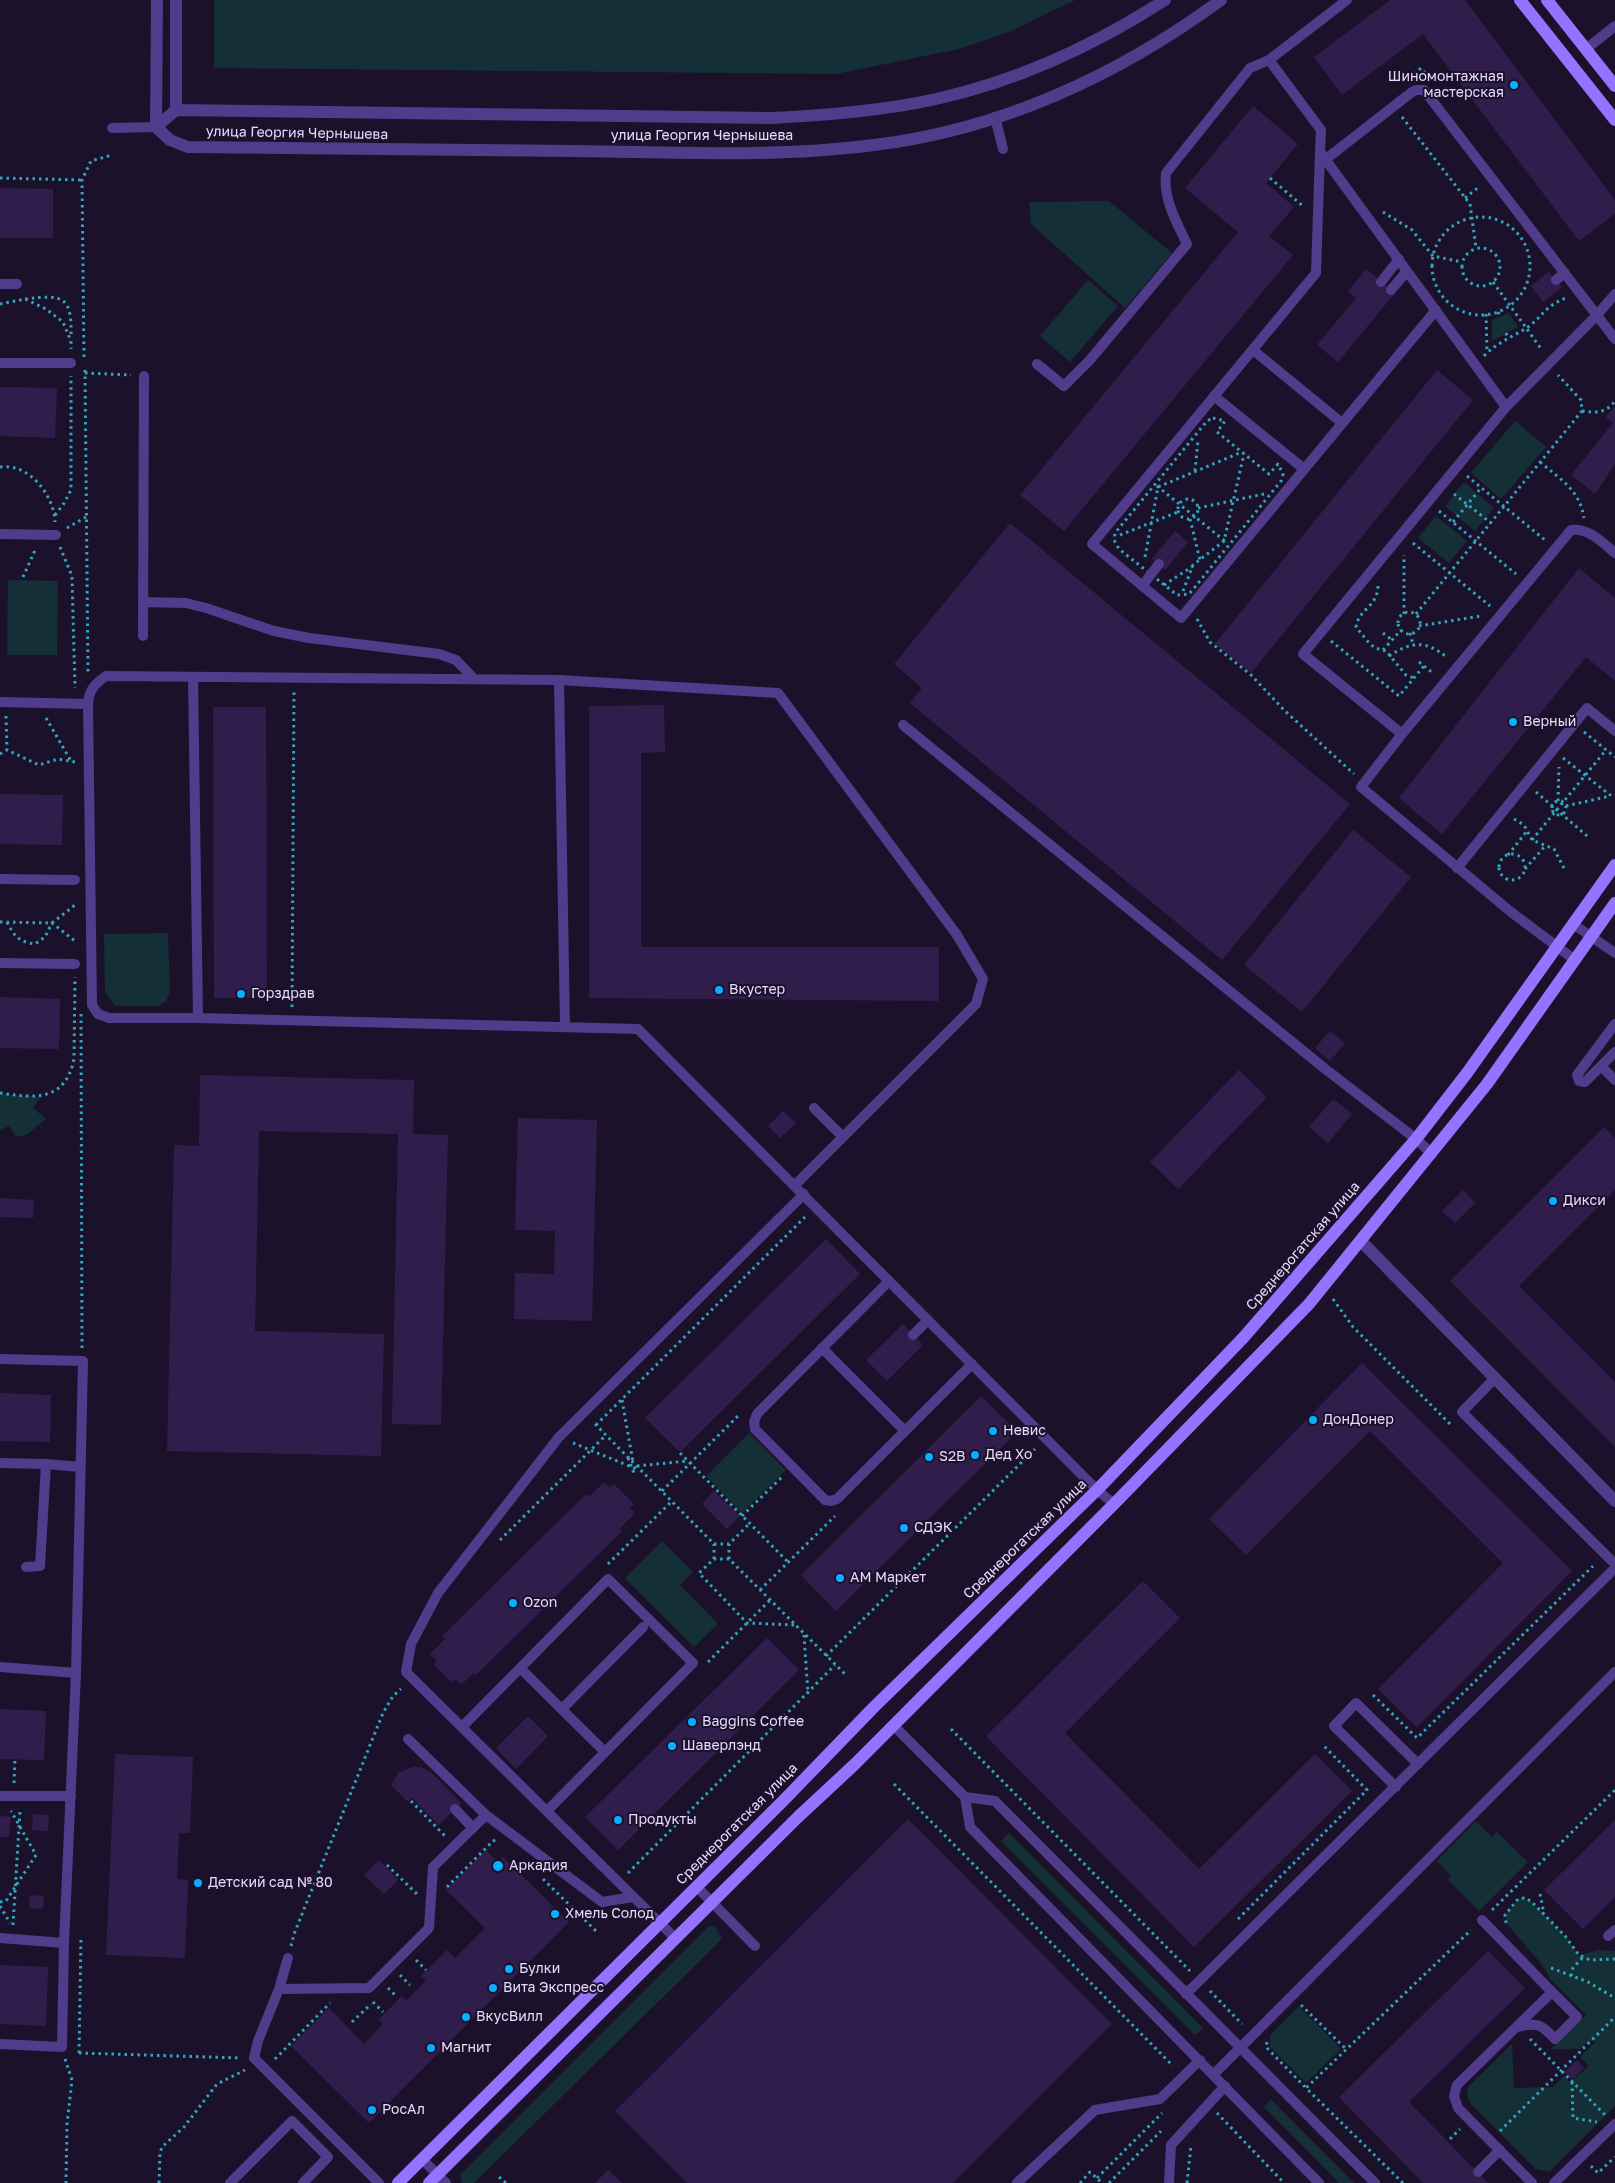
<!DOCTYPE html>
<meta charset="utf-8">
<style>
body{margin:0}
canvas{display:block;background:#1b112b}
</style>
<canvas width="1615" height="2183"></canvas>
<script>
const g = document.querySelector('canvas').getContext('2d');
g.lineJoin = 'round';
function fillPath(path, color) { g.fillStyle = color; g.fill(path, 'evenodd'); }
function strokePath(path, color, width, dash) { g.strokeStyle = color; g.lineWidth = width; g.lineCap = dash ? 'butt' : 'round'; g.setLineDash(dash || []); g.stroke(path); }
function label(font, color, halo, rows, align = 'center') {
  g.font = font + ' "Golos Text",sans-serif'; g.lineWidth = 4; g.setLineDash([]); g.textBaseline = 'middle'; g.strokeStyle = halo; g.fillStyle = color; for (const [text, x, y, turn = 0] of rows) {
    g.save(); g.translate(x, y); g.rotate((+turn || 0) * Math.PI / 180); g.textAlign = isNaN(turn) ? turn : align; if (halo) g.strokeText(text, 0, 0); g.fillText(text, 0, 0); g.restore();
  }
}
fillPath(new Path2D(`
 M 214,0 L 1075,0 L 1009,32 L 959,49 L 836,74 L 214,68 Z
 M 1109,201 L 1172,253 L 1125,308 L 1031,224 L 1029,202 Z
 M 1088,280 L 1118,306 L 1070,362 L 1040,336 Z
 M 1509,313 L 1518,327 L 1492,341 L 1492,320 Z
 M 1515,421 L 1546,447 L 1501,499 L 1471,473 Z
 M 1464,482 L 1494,508 L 1475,531 L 1445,506 Z
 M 1436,516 L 1467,541 L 1449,563 L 1418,538 Z
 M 8,580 L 58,581 L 57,655 L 7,655 Z
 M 168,933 L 170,992 L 166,1001 L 159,1006 L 115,1006 L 105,992 L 104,934 Z
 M 0,1094 L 41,1097 L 33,1108 L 46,1119 L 26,1135 L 16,1137 L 9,1126 L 0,1130 Z
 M 749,1433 L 786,1470 L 742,1513 L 706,1476 Z
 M 662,1541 L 693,1572 L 680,1585 L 718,1624 L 694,1647 L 625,1578 Z
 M 1476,1821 L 1492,1837 L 1497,1832 L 1528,1862 L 1479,1911 L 1448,1880 L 1451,1876 L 1437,1861 Z
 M 1009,1833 L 1203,2028 L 1195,2035 L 1001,1841 Z
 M 1524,1898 L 1531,1901 L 1565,1936 L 1579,1955 L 1598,1950 L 1615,1951 L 1615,2106 L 1549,2172 L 1536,2169 L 1470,2103 L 1467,2094 L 1469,2086 L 1512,2044 L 1514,2088 L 1553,2087 L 1564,2076 L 1570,2082 L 1589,2066 L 1580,2057 L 1596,2041 L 1587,2042 L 1580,2049 L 1551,2049 L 1586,2015 L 1551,1980 L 1539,1961 L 1506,1923 L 1505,1915 L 1518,1899 Z
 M 709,1926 L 715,1926 L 722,1939 L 474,2183 L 462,2183 L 460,2175 Z
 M 1299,2006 L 1341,2049 L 1306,2083 L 1270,2047 L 1270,2035 Z
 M 1271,2099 L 1354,2183 L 1339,2183 L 1264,2107 Z`), '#142f35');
fillPath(new Path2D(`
 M 1390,0 L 1465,0 L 1615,200 L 1615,214 L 1579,241 L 1423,34 L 1342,95 L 1314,57 Z
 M 1253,106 L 1298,144 L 1266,183 L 1294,207 L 1269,236 L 1293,255 L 1064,531 L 1020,495 L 1238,232 L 1185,188 Z
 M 0,188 L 53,189 L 53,238 L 0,238 Z
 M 1366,269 L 1395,293 L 1338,362 L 1317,345 L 1356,298 L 1348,291 Z
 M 1549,272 L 1562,287 L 1543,302 L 1531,286 Z
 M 1437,370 L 1473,400 L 1251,673 L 1215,644 Z
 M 0,387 L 57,388 L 55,438 L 0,436 Z
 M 1615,406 L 1615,464 L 1595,494 L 1571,475 L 1613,423 L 1606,417 Z
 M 1010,523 L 1350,804 L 1222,960 L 910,703 L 922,688 L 894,664 Z
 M 1175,531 L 1188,542 L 1165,570 L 1152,559 Z
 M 1579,568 L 1615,598 L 1615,681 L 1586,657 L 1442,834 L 1399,798 Z
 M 664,705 L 665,752 L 641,753 L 641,947 L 939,947 L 939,1001 L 589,998 L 589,706 Z
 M 213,707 L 266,707 L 267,998 L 214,998 Z
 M 0,794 L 63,795 L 62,845 L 0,844 Z
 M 1353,830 L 1411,877 L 1302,1012 L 1244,965 Z
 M 0,997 L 60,999 L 59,1049 L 0,1048 Z
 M 1330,1031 L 1345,1043 L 1330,1061 L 1315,1048 Z
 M 1239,1070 L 1267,1097 L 1178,1189 L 1150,1162 Z
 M 200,1075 L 414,1080 L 413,1134 L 448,1135 L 441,1425 L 392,1424 L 398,1134 L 259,1131 L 255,1331 L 384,1334 L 381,1456 L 167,1451 L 174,1145 L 199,1146 Z
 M 1333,1099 L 1352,1114 L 1328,1143 L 1309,1127 Z
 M 783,1111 L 796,1123 L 780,1138 L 768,1126 Z
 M 518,1118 L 597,1120 L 592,1321 L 514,1319 L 515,1273 L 554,1274 L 555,1231 L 515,1230 Z
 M 1604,1127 L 1615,1138 L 1615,1190 L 1519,1286 L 1615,1382 L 1615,1447 L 1450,1281 Z
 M 1463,1190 L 1475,1203 L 1455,1223 L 1442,1211 Z
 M 0,1198 L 34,1200 L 33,1218 L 0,1217 Z
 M 826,1239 L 860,1274 L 680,1452 L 645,1418 Z
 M 903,1324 L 923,1345 L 887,1381 L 866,1360 Z
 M 1362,1363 L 1572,1571 L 1417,1727 L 1378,1689 L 1503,1563 L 1370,1431 L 1246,1555 L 1209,1519 Z
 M 0,1393 L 51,1395 L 50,1442 L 0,1441 Z
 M 981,1396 L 1017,1432 L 836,1611 L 801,1575 Z
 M 604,1482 L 610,1487 L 614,1484 L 634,1504 L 630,1508 L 635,1513 L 620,1528 L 622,1531 L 476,1675 L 474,1673 L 461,1685 L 455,1679 L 451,1682 L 433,1664 L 437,1661 L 430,1654 L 445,1639 L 442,1636 L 586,1494 L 589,1497 Z
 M 714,1491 L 740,1516 L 727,1529 L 702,1504 Z
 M 1143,1581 L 1180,1618 L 1065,1733 L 1199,1869 L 1315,1754 L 1352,1791 L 1194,1947 L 986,1736 Z
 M 767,1638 L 799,1670 L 618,1850 L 585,1817 Z
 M 0,1709 L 46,1711 L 44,1760 L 0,1759 Z
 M 528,1716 L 548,1736 L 516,1769 L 496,1748 Z
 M 115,1754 L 193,1757 L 190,1833 L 179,1833 L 177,1879 L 188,1880 L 185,1958 L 106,1955 Z
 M 413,1767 L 421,1767 L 432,1773 L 461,1803 L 439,1825 L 412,1798 L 408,1802 L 391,1785 L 398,1773 Z
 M 33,1814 L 49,1815 L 48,1831 L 32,1830 Z
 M 0,1816 L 11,1817 L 9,1837 L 0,1837 Z
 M 908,1819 L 1112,2024 L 953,2183 L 687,2183 L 615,2111 Z
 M 1615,1820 L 1615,1897 L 1583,1929 L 1544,1890 Z
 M 486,1850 L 498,1862 L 503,1857 L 569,1922 L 369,2123 L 291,2046 L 329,2008 L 364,2044 L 383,2024 L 379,2019 L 402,1996 L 406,2001 L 426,1981 L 421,1976 L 447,1950 L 455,1958 L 485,1928 L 446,1890 Z
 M 379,1860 L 398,1880 L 384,1894 L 364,1875 Z
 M 30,1895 L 44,1896 L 43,1909 L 29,1908 Z
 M 1488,1951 L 1525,1988 L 1409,2102 L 1488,2183 L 1423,2183 L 1339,2097 Z
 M 0,1965 L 48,1967 L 46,2026 L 0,2024 Z
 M 1577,2060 L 1584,2068 L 1572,2080 L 1564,2072 Z
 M 608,2170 L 622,2183 L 595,2183 Z`), '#311d4c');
strokePath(new Path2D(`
 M 1414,74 L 1421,68 L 1427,76
 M 1402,117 L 1470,204 L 1476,248
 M 0,178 L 82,180
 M 1270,178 L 1304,207
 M 1465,198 L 1480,186
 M 1383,212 L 1412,230 L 1433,256 L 1462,262
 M1432 266a49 49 0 1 1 98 0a49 49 0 1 1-98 0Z
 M1462 267a19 19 0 1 1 38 0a19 19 0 1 1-38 0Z
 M 1493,282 L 1542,350
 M 25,299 C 65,294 72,297 71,338
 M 0,304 L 25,299 L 46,309 L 63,322 L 71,341 L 71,349
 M 1498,312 L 1501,317
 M 1486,314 L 1487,352
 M 1506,333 L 1508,338
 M 1484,356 C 1497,342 1513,337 1528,327 C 1544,315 1545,306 1566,298
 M 84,357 L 82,180 L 91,161 L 112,155
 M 85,370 L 88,672
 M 85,373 L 131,375
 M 1582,411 C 1596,413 1606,413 1615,401
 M 1213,418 L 1225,421 L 1217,432 L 1269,474 L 1278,464 L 1283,474 L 1281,481 L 1195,587 L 1189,594 L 1177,595 L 1119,549 L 1114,540 L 1115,533 L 1207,421 Z
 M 1540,462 C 1560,479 1580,490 1584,518
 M 0,467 C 29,463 54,495 55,522
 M 1195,471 L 1198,440
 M 1467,476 L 1545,540
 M 1157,486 L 1226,542
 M 1454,494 L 1491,523
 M1178 509a10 10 0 1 1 20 0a10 10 0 1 1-20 0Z
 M 1198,508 L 1264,494
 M 1439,511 L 1516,574
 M 55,515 L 63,505 L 71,490 L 71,376
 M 1190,519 L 1200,560
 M 1453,522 L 1481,488
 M 67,528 L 86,517
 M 1120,535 L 1178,512
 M 1413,543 L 1490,606
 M 60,547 L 72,576 L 75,688
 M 1145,557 L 1158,487 L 1242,452
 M 23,577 L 36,548
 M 1164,585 L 1193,566
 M 1378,586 C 1377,608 1359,608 1356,627 L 1369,643 L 1375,648 L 1386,651 L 1406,675 L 1414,678
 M 1183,591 L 1193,565 L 1224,541 L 1244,454
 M1398 623a11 11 0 1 1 22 0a11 11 0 1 1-22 0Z
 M 1404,614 L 1404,555
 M 1416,614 L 1582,411 L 1581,400 L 1558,375
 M 1197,619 L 1210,642 L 1251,675 L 1285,711 L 1354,774
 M 1419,626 L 1481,616
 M 1383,633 L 1392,640
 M 1410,633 L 1413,644
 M 1331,641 L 1399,696 L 1424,666
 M 1383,650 L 1401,630
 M 1389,656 C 1413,641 1425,640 1448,658
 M 1419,662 L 1434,674
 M 6,716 L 7,750
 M 46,718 L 71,761
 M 1584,732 L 1615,757
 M 0,754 L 7,750 L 39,765 L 58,759 L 75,762
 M 1563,758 L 1614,798
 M 1536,792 L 1587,836
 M1552 808a7 7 0 1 1 14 0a7 7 0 1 1-14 0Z
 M 1558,801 L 1559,767
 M 1566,806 L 1610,796
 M 1514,819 L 1524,825 L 1532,840 L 1554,849 L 1564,868
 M 1532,840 L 1606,750
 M1499 867a13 13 0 1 1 26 0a13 13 0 1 1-26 0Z
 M 1508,855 L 1527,831
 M 1525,869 L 1545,846
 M 0,922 L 52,923 L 75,905
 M 7,922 C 14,936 19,942 35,944 L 45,937 L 52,923 L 75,941
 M 292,1007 L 294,691
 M 81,1014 L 82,1348
 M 0,1093 C 35,1098 65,1102 74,1059 L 75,977
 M 1333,1299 L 1353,1327 L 1451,1425
 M 622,1400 L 633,1462
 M 595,1424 L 714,1544 L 729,1544 L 750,1523
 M 596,1425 L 805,1217
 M 573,1443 L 639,1470
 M 680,1453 L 788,1562
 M 628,1458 L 635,1476
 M 637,1466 L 687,1461
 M 662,1491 L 740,1414
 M 742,1516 L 783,1476
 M 500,1540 L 606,1435
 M 714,1559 L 714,1544
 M 729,1559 L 729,1544
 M 608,1564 L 672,1501
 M 760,1590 L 835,1516
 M 794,1625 L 747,1623 L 699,1573 L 714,1559 L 729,1559 L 847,1676
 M 804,1635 L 808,1694
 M 826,1656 L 1035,1449
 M 708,1662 L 770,1600
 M 1373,1695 L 1417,1738 L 1593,1566
 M 951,1729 L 1190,1971
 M 14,1783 L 15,1759
 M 894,1784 L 1173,2066
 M 411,1801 L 445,1836
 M 387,1865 L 417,1894
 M 628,1873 L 835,1665
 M 543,1879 L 598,1933
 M 447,1887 L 493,1841 L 497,1840
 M 1540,1894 L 1544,1914
 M 0,1902 L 6,1901 L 36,1855 L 11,1811
 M 0,1906 L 10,1923
 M 1492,1910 L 1615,1790
 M 1238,1919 L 1367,1790 L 1324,1746
 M 1506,1923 L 1505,1915 L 1518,1899 L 1524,1898 L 1531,1901 L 1565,1936 L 1579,1955 L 1590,1960 L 1615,1959
 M 13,1925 L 20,1811
 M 291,1946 L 294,1934 L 383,1713 L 393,1696 L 401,1689
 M 416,1960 L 426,1970
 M 1551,1968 L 1588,1982 L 1615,1998
 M 400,1975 L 410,1985
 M 1571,1976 L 1573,1968 L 1583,1957
 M 388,1988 L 397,1997
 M 1210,1991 L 1242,2024
 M 373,2002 L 383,2012
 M 1301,2005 L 1346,2049
 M 352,2022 L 371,2004
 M 1530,2039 L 1605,2115
 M 1267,2042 L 1266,2047 L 1306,2088
 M 79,2053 L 81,1937
 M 79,2053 L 241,2058
 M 65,2059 L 72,2080 L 67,2124 L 66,2183
 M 275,2059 L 330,2003
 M 1572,2082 L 1573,2118 L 1597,2122
 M 1217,2113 L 1284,2183
 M 1500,2131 L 1615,2017
 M 1450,2139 L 1460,2129
 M 1591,2166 L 1598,2173 L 1615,2157
 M 499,2177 L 506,2183
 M 1097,2178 L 1162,2113
 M 159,2183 L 160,2153 L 162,2147 L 184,2127 L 217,2084 L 245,2070
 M 1080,2183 L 1090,2172 L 1102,2183
 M 1109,2183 L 1161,2131
 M 1187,2183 L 1191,2146
 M 1403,2183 L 1306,2088 L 1471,1930`), '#30a7be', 3, [2.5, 4]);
strokePath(new Path2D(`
 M 1586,49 L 1615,26
 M 1269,60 L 1321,130 L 1320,152 L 1506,407
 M 995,117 L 1003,149
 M 112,128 L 156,127
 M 1320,152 L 1316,273 L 1092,544 L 1181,618 L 1436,310
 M 1326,159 L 1412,92 L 1416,90 L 1424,90 L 1615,339
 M 1556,280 L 1565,273
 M 1381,282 L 1399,259
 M 0,284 L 17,284
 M 1391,290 L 1407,271
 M 1253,350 L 1342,423
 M 0,363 L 71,363
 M 1037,364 L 1064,386 L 1089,361 L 1187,244 C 1176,221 1163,199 1166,173 L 1250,68 L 1269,60 L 1347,0
 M 1214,396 L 1304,469
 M 0,534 L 56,535
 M 1142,586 L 1159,564
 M 143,602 L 186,603 L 206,608 L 274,631 L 309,638 L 439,654 L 456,660 L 474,679
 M 143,636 L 144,376
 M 193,677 L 198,1018 L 638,1029 L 1097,1490 L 1114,1504
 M 559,680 L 565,1027
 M 0,702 L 88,704
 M 903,725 L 1324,1068 L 1416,1139 L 1432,1154
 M 1402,734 L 1571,530 C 1589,528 1602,542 1615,553
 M 1457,868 L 1587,708 L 1615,731
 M 0,879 L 75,880
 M 1573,924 L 1615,953
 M 1575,960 L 1511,912 L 1361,787 L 1402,734 L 1303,654 L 1506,407 L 1597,315 L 1615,294
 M 0,963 L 75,964
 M 198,1018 L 109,1018 L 98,1014 L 92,1005 L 88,704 C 89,689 95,684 106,676 L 559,680 L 778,693 L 957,935 L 983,979 L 976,1004 L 795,1185
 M 1615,1024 L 1577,1075 L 1579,1081 L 1585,1082 L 1615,1052
 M 1601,1066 L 1615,1080
 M 814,1108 L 842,1136
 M 889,1281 L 757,1414 L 754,1422 L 755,1429 L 825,1500 L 831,1501 L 837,1499 L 972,1364
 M 913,1335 L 928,1320
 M 822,1348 L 905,1431
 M 0,1359 L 83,1361 L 76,1673 L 64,1943 L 62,2047 L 0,2044
 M 1495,1378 L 1462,1412 L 1615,1564
 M 0,1463 L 46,1464 L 40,1566 L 26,1567
 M 46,1464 L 81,1467
 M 0,1667 L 76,1673
 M 520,1668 L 605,1752
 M 562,1709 L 643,1627
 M 893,1725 L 965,1797 L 970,1827 L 1319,2183
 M 462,1727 L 608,1579 L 693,1663 L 547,1811
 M 408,1739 L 486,1815 L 602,1902 L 633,1897
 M 1396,1787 L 1334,1726 L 1356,1703 L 1418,1764
 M 0,1796 L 71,1796
 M 965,1797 L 995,1801 L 1375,2183
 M 455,1809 L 473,1828
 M 697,1887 L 755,1946
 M 1482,1920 L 1552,1992 L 1457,2085 L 1454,2096 L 1458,2108 L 1532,2183
 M 1608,1936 L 1615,1930
 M 0,1938 L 64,1943
 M 675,1938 L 406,1672 L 411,1644 L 438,1593 L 559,1437 L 804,1194
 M 288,1958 L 279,1989 L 258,2041 L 254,2058 L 379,2183
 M 279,1989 L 369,1988 L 429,1928 L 433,1867 L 486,1815
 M 1186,1994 L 1615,1568
 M 1517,2027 C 1537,2022 1541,2024 1555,2039 L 1577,2017 L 1552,1992
 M 1214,2074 L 1615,1672
 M 422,2159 L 446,2183
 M 1478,2172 L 1500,2150
 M 230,2183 L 292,2121 L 328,2157 L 303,2183
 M 1017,2183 L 1095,2110 L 1160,2099 L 1200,2060
 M 1169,2183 L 1171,2145 L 1225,2086
 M 1554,2183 L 1615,2124`), '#503c8a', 10);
strokePath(new Path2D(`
 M 176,110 L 176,0
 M 156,127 L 170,140 L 188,147 C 316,148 445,149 574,151 C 673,152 774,158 874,145 C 1000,130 1119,75 1221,0
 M 156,127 L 176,110 L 771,118 C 826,115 882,111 936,99 C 1018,81 1095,45 1165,0
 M 156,127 L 157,0
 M 1361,1241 L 1615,1501`), '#503c8a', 12);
strokePath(new Path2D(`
 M 1520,0 L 1615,120
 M 1547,0 L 1615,86
 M 398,2183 L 783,1801 L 874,1707 L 1097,1490 L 1243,1338 L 1416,1139 L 1467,1073 L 1615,865
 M 429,2183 L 798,1817 L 855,1764 L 1114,1504 L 1309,1304 L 1487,1084 L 1615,903`), '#9572ff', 12);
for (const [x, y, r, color] of [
 [1514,85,5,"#07afff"],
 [1513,722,5,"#07afff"],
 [719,990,5,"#07afff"],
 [241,994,5,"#07afff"],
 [1553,1201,5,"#07afff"],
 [1313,1420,5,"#07afff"],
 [993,1431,5,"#07afff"],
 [975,1455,5,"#07afff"],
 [929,1457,5,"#07afff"],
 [904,1528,5,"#07afff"],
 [840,1578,5,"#07afff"],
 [513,1603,5,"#07afff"],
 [692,1722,5,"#07afff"],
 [672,1746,5,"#07afff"],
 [618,1820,5,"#07afff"],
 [498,1866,6,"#07afff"],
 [198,1883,5,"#07afff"],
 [555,1914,5,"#07afff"],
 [509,1969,5,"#07afff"],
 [493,1988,5,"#07afff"],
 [466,2017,5,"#07afff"],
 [431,2048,5,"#07afff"],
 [372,2110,5,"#07afff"]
]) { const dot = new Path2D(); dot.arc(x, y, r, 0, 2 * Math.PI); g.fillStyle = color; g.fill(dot); strokePath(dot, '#1b112b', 2); }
label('14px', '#e7dbff', '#1b112b', [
 ["Шиномонтажная",1504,77,"right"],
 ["мастерская",1504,93,"right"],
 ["Верный",1523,722],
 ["Вкустер",729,990],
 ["Горздрав",251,994],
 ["Дикси",1563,1201],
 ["ДонДонер",1323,1420],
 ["Невис",1003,1431],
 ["Дед Хо",985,1455],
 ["S2B",939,1457],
 ["СДЭК",914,1528],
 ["АМ Маркет",850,1578],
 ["Ozon",523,1603],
 ["Baggins Coffee",702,1722],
 ["Шаверлэнд",682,1746],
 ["Продукты",628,1820],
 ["Аркадия",509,1866],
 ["Детский сад № 80",208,1883],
 ["Хмель Солод",565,1914],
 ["Булки",519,1969],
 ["Вита Экспресс",503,1988],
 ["ВкусВилл",476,2017],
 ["Магнит",441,2048],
 ["РосАл",382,2110]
], 'left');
label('14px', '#e7dbff', '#1b112b', [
 ["улица Георгия Чернышева",297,133,1],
 ["улица Георгия Чернышева",702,136],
 ["Среднерогатская улица",1303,1246,-49],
 ["Среднерогатская улица",1025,1539,-44],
 ["Среднерогатская улица",737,1824,-45]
]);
</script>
